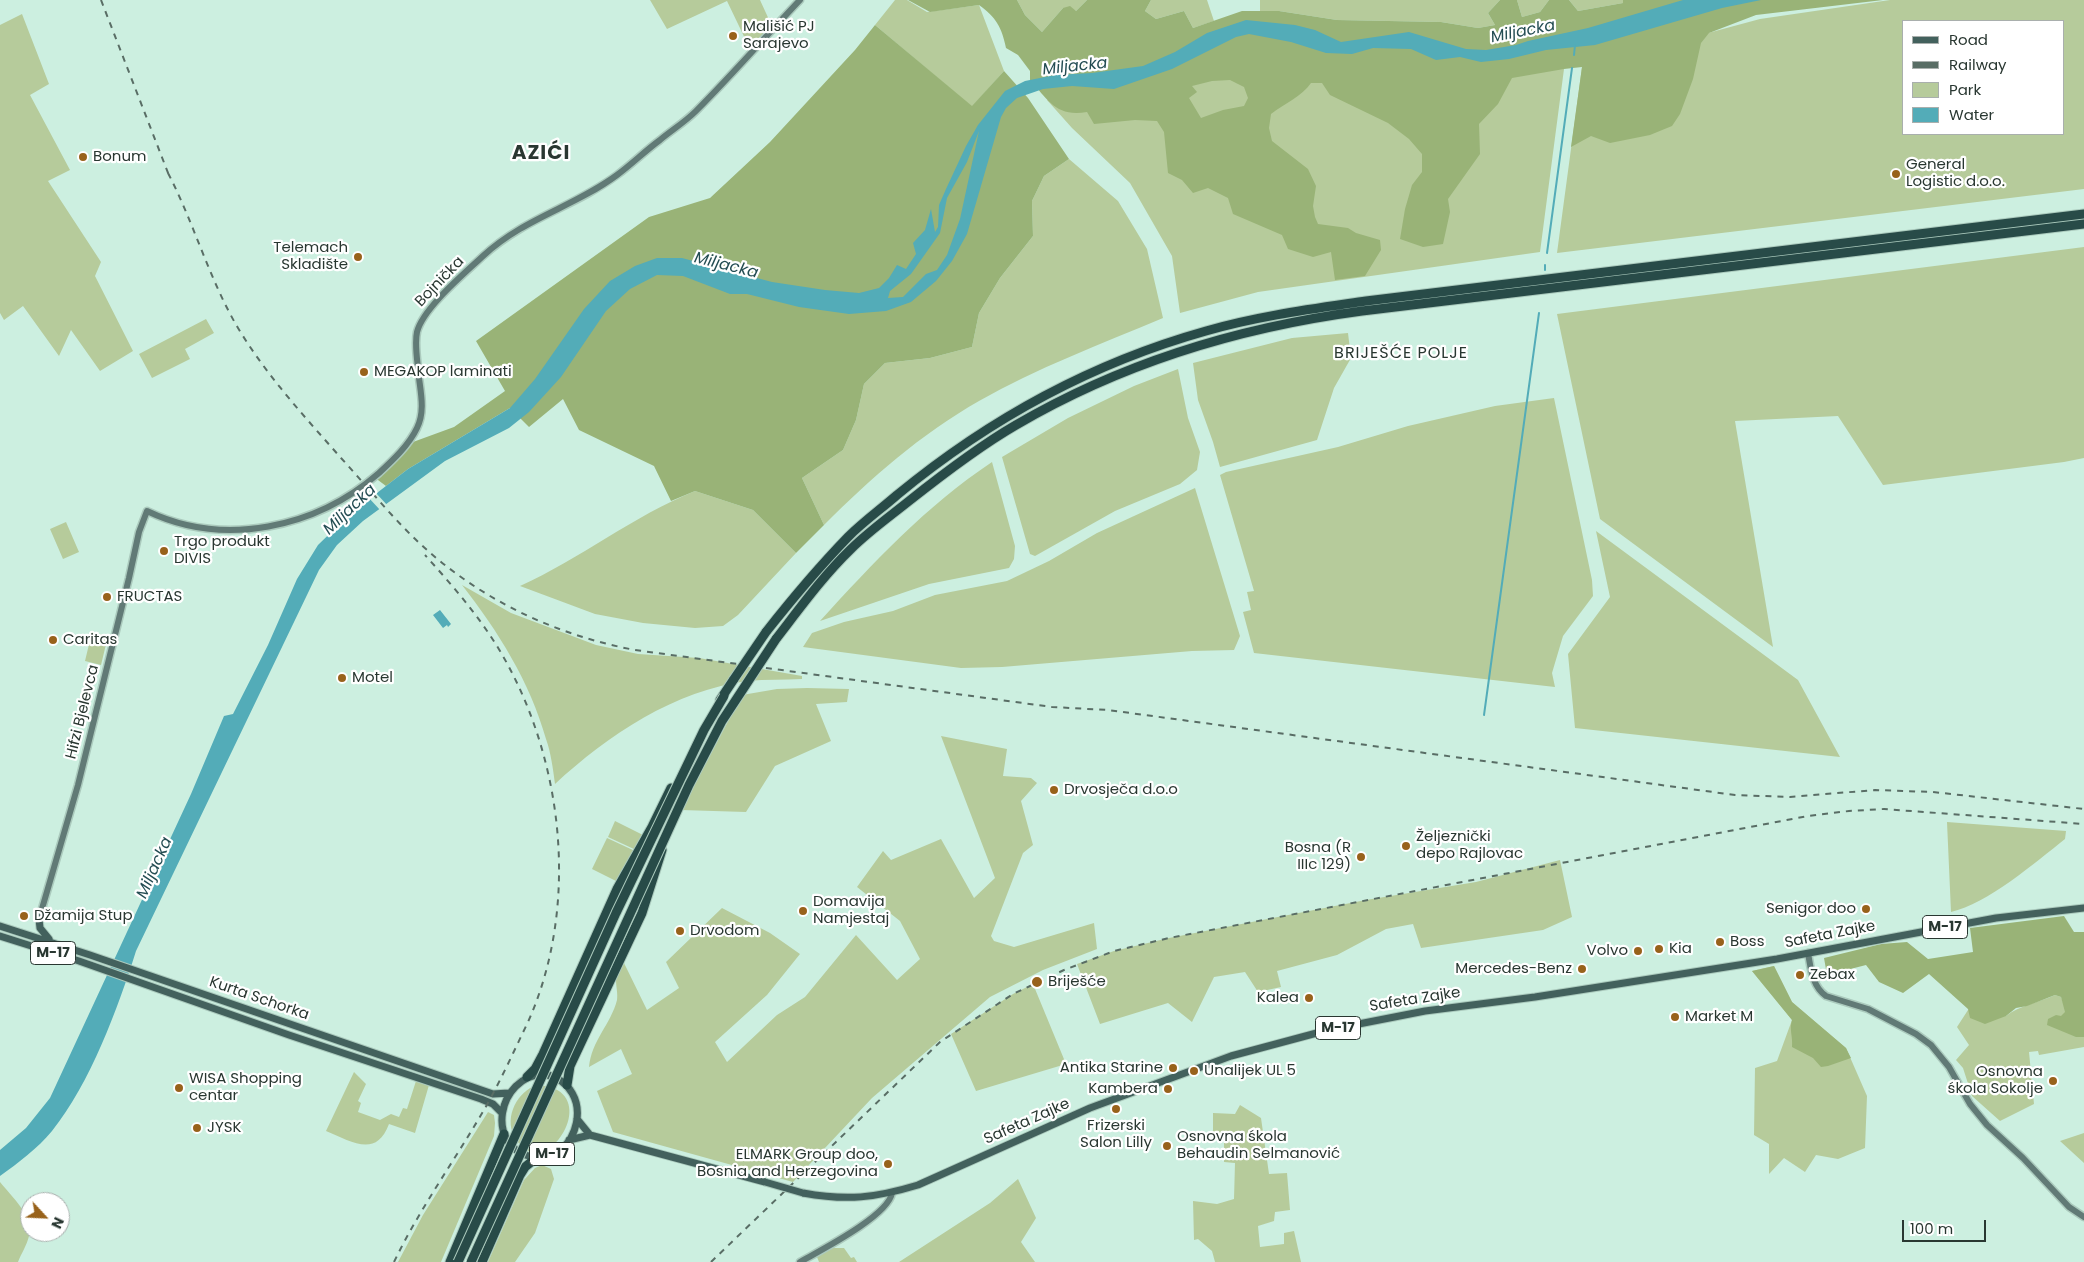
<!DOCTYPE html>
<meta charset="utf-8">
<style>
body{margin:0}
#map{position:relative;width:2084px;height:1262px;overflow:hidden;background:#ccefe0;font-family:Poppins,sans-serif}
canvas{display:block}
.legend{position:absolute;left:1902px;top:20px;width:162px;height:115px;box-sizing:border-box;background:#fff;border:1px solid #a9afad;margin:0;padding:6px 9px;list-style:none;font-size:15px;color:#293731}
.legend li{display:flex;align-items:center;gap:10px;height:25px}
.legend b{width:25px;border:1px solid #a9afad}
.north{position:absolute;left:20px;top:1192px;width:50px;height:50px;box-sizing:border-box;background:#fff;border:1px solid #a9afad;border-radius:50%;rotate:115deg;font-size:14px;font-weight:700;line-height:20px;text-align:center;color:#293731}
.north::after{content:'';display:block;margin:auto;width:18px;height:22px;background:#98621b;clip-path:polygon(50% 0,100% 100%,50% 72%,0 100%)}
.scale{position:absolute;left:1902px;top:1220px;width:84px;height:22px;box-sizing:border-box;border:2px solid #293731;border-top:0;padding-left:6px;font-size:15px;line-height:18px;white-space:nowrap;color:#293731;-webkit-text-stroke:4px #fff;paint-order:stroke}
</style>
<div id="map">
<canvas width="2084" height="1262"></canvas>
<ul class="legend">
<li><b style="height:6px;background:#43615d"></b>Road</li>
<li><b style="height:6px;background:#596d65"></b>Railway</li>
<li><b style="height:14px;background:#b6cb9b"></b>Park</li>
<li><b style="height:14px;background:#53acb8"></b>Water</li>
</ul>
<div class="north">N</div>
<div class="scale">100 m</div>
</div>
<script>
const g = document.querySelector('canvas').getContext('2d');
g.lineJoin = 'round';
function fillPath(path, color) { g.fillStyle = color; g.fill(path, 'evenodd'); }
function strokePath(path, color, width, dash) { g.strokeStyle = color; g.lineWidth = width; g.lineCap = dash ? 'butt' : 'round'; g.setLineDash(dash || []); g.stroke(path); }
function label(font, color, halo, rows, align = 'center') {
  g.font = font + ' Poppins,sans-serif'; g.lineWidth = 4.5; g.setLineDash([]); g.textBaseline = 'middle'; g.strokeStyle = halo; g.fillStyle = color; for (const [text, x, y, turn = 0] of rows) {
    g.save(); g.translate(x, y); g.rotate((+turn || 0) * Math.PI / 180); g.textAlign = isNaN(turn) ? turn : align; if (halo) g.strokeText(text, 0, 0); g.fillText(text, 0, 0); g.restore();
  }
}
fillPath(new Path2D(`
 M 650,0 L 760,0 L 771,24 L 750,49 L 727,1 L 667,29 Z
 M 895,0 L 907,0 L 927,12 L 979,5 L 1004,71 L 972,107 L 875,25 Z
 M 1017,0 L 1087,0 L 1076,11 L 1063,8 L 1042,32 L 1025,15 Z
 M 1151,0 L 1207,0 L 1214,21 L 1193,28 L 1184,11 L 1156,19 L 1145,11 Z
 M 1260,0 L 1500,0 L 1488,13 L 1495,25 L 1478,28 L 1441,22 L 1337,20 L 1279,11 L 1260,11 Z
 M 1517,0 L 1549,0 L 1540,12 L 1522,17 Z
 M 1569,0 L 1623,0 L 1623,3 L 1578,11 Z
 M 1890,0 L 2084,0 L 2084,189 L 1557,253 L 1582,67 L 1760,19 ZM 1903,21 L 2063,21 L 2063,134 L 1903,134 Z
 M 22,14 L 49,84 L 30,95 L 70,170 L 48,181 L 101,262 L 95,276 L 133,351 L 100,371 L 71,330 L 59,356 L 23,306 L 4,320 L 0,313 L 0,25 Z
 M 1564,69 L 1540,252 L 1258,292 L 1180,313 L 1172,256 L 1130,183 L 1072,128 L 1047,100 L 1079,98 L 1178,76 Z
 M 1069,159 L 1118,201 L 1147,249 L 1163,318 C 1101,344 1037,368 979,401 C 921,434 871,478 824,525 L 802,478 L 843,450 L 856,420 L 864,384 L 885,363 L 930,358 L 972,347 L 979,313 L 1000,278 L 1033,236 L 1032,201 L 1044,176 Z
 M 2084,247 L 2084,458 L 2064,462 L 1883,485 L 1838,416 L 1735,421 L 1773,647 L 1600,519 L 1557,314 Z
 M 206,319 L 214,333 L 185,349 L 190,359 L 152,378 L 139,354 Z
 M 1348,333 L 1351,358 L 1334,388 L 1317,440 L 1220,467 L 1213,442 L 1198,400 L 1193,363 L 1292,338 Z
 M 1178,369 L 1188,418 L 1200,452 L 1197,470 L 1180,484 L 1115,511 L 1035,556 L 1030,554 L 1002,457 L 1068,418 L 1134,386 Z
 M 1554,398 L 1592,580 L 1593,596 L 1563,636 L 1552,673 L 1555,687 L 1254,653 L 1243,612 L 1251,610 L 1247,592 L 1254,591 L 1220,475 L 1226,472 L 1338,447 L 1408,426 L 1495,406 Z
 M 992,462 L 1015,546 L 1014,559 L 1009,568 L 929,584 L 820,621 C 873,563 926,506 992,462 Z
 M 1195,488 L 1240,636 L 1234,650 L 1192,651 L 1002,667 L 961,668 L 803,647 L 812,633 L 844,622 L 893,611 L 935,595 L 1007,581 L 1049,561 L 1097,533 Z
 M 695,491 L 753,510 L 796,553 L 738,615 L 723,626 L 695,628 L 643,623 L 595,614 L 520,586 C 580,559 633,516 695,491 Z
 M 66,522 L 79,552 L 63,559 L 50,529 Z
 M 1596,531 L 1798,680 L 1840,757 L 1575,728 L 1568,654 L 1610,597 Z
 M 462,585 L 511,613 L 596,645 L 638,654 L 699,658 L 802,676 L 802,679 C 784,680 766,679 748,681 C 675,690 608,735 555,784 C 553,769 551,753 546,739 C 530,682 498,631 462,585 Z
 M 92,632 L 108,636 L 101,665 L 85,661 Z
 M 807,688 L 849,689 L 847,702 L 816,704 L 831,741 L 775,766 L 746,812 L 681,810 L 742,695 L 777,689 Z
 M 941,736 L 1007,749 L 1003,776 L 1031,778 L 1037,783 L 1021,801 L 1033,845 L 1023,853 L 991,936 L 994,941 L 1014,947 L 1094,923 L 1097,949 L 1043,970 L 990,997 L 872,1098 L 793,1182 L 613,1132 L 597,1091 L 632,1074 L 621,1049 L 589,1067 C 591,1041 611,1024 617,1000 C 618,993 616,987 616,980 C 616,975 621,968 624,963 L 647,1010 L 679,988 L 666,962 L 722,908 L 770,933 L 800,954 L 767,995 L 715,1042 L 727,1062 L 777,1015 L 805,997 L 856,935 L 897,980 L 920,959 L 900,921 L 857,887 L 883,851 L 891,860 L 941,839 L 974,898 L 995,878 Z
 M 615,821 L 643,835 L 636,850 L 608,837 Z
 M 1947,822 L 2066,831 L 2065,839 C 2036,862 1987,904 1951,912 Z
 M 607,838 L 635,851 L 620,883 L 592,869 Z
 M 1560,860 L 1572,917 L 1543,930 L 1421,948 L 1413,924 L 1386,929 L 1337,955 L 1277,971 L 1281,987 L 1258,992 L 1245,972 L 1214,977 L 1192,1022 L 1168,1003 L 1100,1024 L 1077,964 L 1114,951 L 1169,938 L 1366,900 L 1476,882 Z
 M 1774,966 L 1792,1002 L 1846,1048 L 1867,1096 L 1865,1148 L 1838,1159 L 1816,1155 L 1805,1172 L 1784,1158 L 1769,1174 L 1769,1144 L 1754,1135 L 1755,1068 L 1777,1061 L 1792,1020 L 1752,971 Z
 M 1033,984 L 1066,1064 L 976,1091 L 951,1034 L 1013,994 Z
 M 2055,995 L 2061,997 L 2065,1007 L 2084,1008 L 2084,1047 L 2039,1055 L 2038,1051 L 2029,1052 L 2034,1104 L 2000,1121 L 1972,1096 L 1963,1068 L 1956,1060 L 1969,1045 L 1957,1027 L 1968,1010 L 2006,1016 C 2020,1005 2038,1003 2055,995 Z
 M 354,1072 L 366,1084 L 358,1101 L 361,1103 L 358,1112 L 380,1120 L 391,1114 L 399,1117 L 403,1108 L 407,1109 L 416,1081 L 429,1085 L 415,1133 L 389,1124 C 376,1159 351,1141 326,1131 Z
 M 537,1085 C 609,1088 543,1192 514,1136 C 504,1116 518,1091 537,1085 Z
 M 1240,1105 L 1261,1118 L 1269,1174 L 1287,1173 L 1290,1210 L 1275,1212 L 1274,1221 L 1258,1226 L 1260,1247 L 1284,1244 L 1284,1233 L 1294,1231 L 1301,1262 L 1215,1262 L 1212,1251 L 1198,1239 L 1194,1240 L 1193,1201 L 1217,1204 L 1234,1199 L 1235,1163 L 1224,1162 L 1224,1136 L 1213,1137 L 1213,1113 L 1235,1114 Z
 M 488,1112 L 494,1115 L 495,1123 L 494,1136 L 441,1262 L 398,1262 L 423,1215 Z
 M 2084,1133 L 2084,1163 L 2060,1141 Z
 M 542,1165 L 551,1169 L 554,1179 L 535,1233 L 515,1262 L 488,1262 L 524,1180 L 535,1168 Z
 M 1018,1179 L 1036,1218 L 1021,1242 L 1035,1262 L 899,1262 L 990,1203 Z
 M 0,1182 C 11,1196 35,1217 29,1236 C 27,1245 21,1254 18,1262 L 0,1262 Z
 M 831,1248 L 844,1248 L 851,1258 L 854,1257 L 857,1262 L 819,1262 L 817,1257 Z`), '#b6cb9b');
fillPath(new Path2D(`
 M 908,0 L 1017,0 L 1025,15 L 1042,32 L 1063,8 L 1070,6 L 1076,11 L 1087,0 L 1151,0 L 1145,11 L 1156,19 L 1184,11 L 1193,28 L 1242,11 L 1279,11 L 1337,20 L 1441,22 L 1478,28 L 1495,25 L 1488,13 L 1500,0 L 1517,0 L 1522,17 L 1540,12 L 1549,0 L 1569,0 L 1578,11 L 1623,3 L 1623,0 L 1883,0 L 1756,15 L 1709,33 L 1701,43 L 1693,79 L 1680,114 L 1672,126 L 1650,135 L 1610,143 L 1591,136 L 1571,147 L 1582,67 L 1564,69 L 1512,78 L 1498,104 L 1479,124 L 1480,154 L 1448,199 L 1450,212 L 1443,244 L 1423,247 L 1400,239 L 1405,209 L 1412,185 L 1422,172 L 1422,154 L 1409,139 L 1388,123 L 1330,95 L 1322,83 L 1311,83 C 1302,96 1284,104 1271,114 L 1269,128 L 1272,141 L 1308,169 L 1316,186 L 1313,206 L 1315,217 L 1318,224 L 1348,228 L 1356,233 L 1380,240 L 1381,250 L 1365,276 L 1335,280 L 1331,252 L 1313,257 L 1288,249 L 1282,235 L 1233,214 L 1228,198 L 1208,188 L 1193,193 L 1182,180 L 1168,173 L 1164,132 L 1157,121 L 1135,120 L 1094,124 L 1087,112 C 1056,117 1049,101 1030,80 L 1030,71 L 1018,55 L 1006,48 C 1002,28 996,17 979,5 L 930,12 ZM 1230,80 L 1244,87 L 1248,98 L 1244,106 L 1223,110 L 1201,118 L 1189,98 L 1197,92 L 1192,86 L 1212,81 Z
 M 875,25 L 972,106 L 1004,71 L 1028,98 L 1069,159 L 1044,176 L 1032,201 L 1033,236 L 1000,278 L 979,313 L 972,347 L 930,358 L 885,363 L 864,384 L 856,420 L 843,450 L 802,478 L 824,525 L 796,553 L 753,510 L 695,491 L 671,501 L 654,466 L 579,430 L 563,399 L 529,427 L 510,408 L 408,469 L 386,486 L 374,477 L 413,442 L 454,427 L 505,391 L 476,341 L 649,217 L 710,198 L 770,142 L 855,50 Z
 M 2064,916 L 2074,932 L 2084,932 L 2084,1037 L 2076,1037 L 2047,1025 L 2048,1019 L 2056,1015 L 2061,1016 L 2065,1012 L 2061,997 L 2055,995 L 2027,1006 L 2016,1008 L 2006,1016 L 1985,1024 L 1970,1018 L 1968,1009 L 1929,974 L 1903,993 L 1879,982 L 1866,965 L 1827,975 L 1824,958 L 1881,944 L 1907,942 L 1928,959 L 1973,952 L 1970,928 Z
 M 1774,966 L 1792,1002 L 1846,1048 L 1851,1058 L 1828,1066 L 1821,1067 L 1813,1058 L 1792,1047 C 1793,1036 1789,1030 1792,1020 L 1752,971 Z`), '#99b377');
fillPath(new Path2D(`
 M 1683,0 L 1761,0 L 1722,8 L 1595,45 L 1546,50 L 1509,59 L 1481,62 L 1460,57 L 1436,60 L 1411,49 L 1373,48 L 1352,54 L 1326,53 L 1291,42 L 1249,34 L 1236,37 L 1172,69 L 1114,89 L 1072,86 L 1043,89 L 1017,98 L 1006,108 L 1001,117 L 967,234 L 952,261 L 936,281 L 911,302 L 886,311 L 849,314 L 799,307 L 747,294 L 730,294 L 683,276 L 657,275 L 630,289 L 606,311 L 561,377 L 529,412 L 509,428 L 445,461 L 363,521 L 337,545 L 319,570 L 136,951 C 118,1008 90,1084 52,1131 C 38,1148 18,1163 0,1176 L 0,1150 L 26,1128 L 50,1098 L 191,794 L 224,716 L 233,714 L 268,645 L 297,579 L 318,545 L 351,513 L 408,469 L 510,408 L 535,379 L 584,309 L 610,281 L 635,266 L 657,258 L 682,258 L 772,282 L 825,290 L 859,293 L 879,288 L 889,278 L 897,265 L 906,269 L 916,254 L 913,243 L 925,230 L 931,209 L 935,232 L 938,227 L 939,205 L 946,189 L 966,146 L 978,125 L 1005,91 L 1025,81 L 1055,75 L 1092,73 L 1143,66 L 1175,52 L 1207,33 L 1246,20 L 1295,25 L 1315,30 L 1341,42 L 1409,32 L 1466,49 L 1486,50 L 1516,45 L 1528,41 L 1588,28 ZM 979,131 L 960,219 L 947,255 L 937,270 L 926,274 L 903,297 L 888,298 L 890,291 L 911,274 L 940,233 L 947,198 L 967,162 Z
 M 440,610 L 451,624 L 448,627 L 447,625 L 443,628 L 433,615 Z`), '#53acb8');
fillPath(new Path2D(`
 M 375,492 L 388,506 L 381,511 L 368,497 Z`), '#ccefe0');
strokePath(new Path2D(`
 M 1574,55 L 1575,45
 M 1547,253 L 1572,68
 M 1545,270 L 1545,265
 M 1484,715 L 1539,313`), '#53acb8', 2);
const secondary = new Path2D(`
 M 39,919 L 78,785 L 129,578 L 139,532 L 147,511 C 224,548 316,528 379,473 C 393,460 409,445 417,428 C 425,412 421,394 419,378 C 418,363 414,346 417,332 C 423,308 465,273 483,256 C 524,218 574,207 617,175 C 632,164 645,151 660,140 C 672,130 685,122 696,111 C 732,75 765,37 800,0
 M 1808,953 C 1811,969 1812,986 1826,996 L 1868,1009 L 1916,1034 L 1931,1045 L 1949,1067 L 1970,1104 L 1987,1125 L 2023,1158 L 2069,1207 L 2084,1217
 M 800,1262 C 821,1250 888,1216 892,1193`);
const primary = new Path2D(`
 M 39,919 L 40,928 L 49,939
 M 0,926 L 90,955 L 493,1094 L 509,1093
 M 0,936 L 79,961 L 289,1035 L 481,1099 L 493,1104 L 502,1113
 M 544,1074 C 600,1086 578,1165 533,1157 C 484,1148 497,1076 544,1074 Z
 M 577,1119 L 590,1135
 M 569,1140 L 590,1135 L 765,1182
 M 803,1193 C 847,1201 875,1198 918,1185 L 1090,1108 L 1166,1080 L 1231,1056 L 1328,1030 L 1425,1011 L 1535,997 L 1777,959 L 1996,918 L 2084,908`);
const highway = new Path2D(`
 M 766,632 C 792,599 819,567 848,537 C 863,522 881,509 897,495 C 988,420 1092,363 1206,331 C 1258,316 1312,309 1366,301 L 2084,214
 M 776,639 C 800,608 823,576 851,549 C 868,532 889,517 909,501 C 943,474 978,447 1016,425 C 1122,363 1241,327 1362,311 L 2084,224
 M 720,700 L 734,679
 M 527,1077 L 535,1069 L 543,1054 L 617,889 L 652,827 L 671,788
 M 567,1085 L 570,1066 L 642,913 L 662,850
 M 450,1262 L 504,1134
 M 482,1262 L 520,1175 L 525,1167 L 536,1158`);
strokePath(secondary, '#abcabd', 9);
strokePath(primary, '#abcabd', 9);
strokePath(highway, '#abcabd', 11);
strokePath(secondary, '#617a76', 6);
strokePath(primary, '#43615d', 7);
strokePath(highway, '#284b48', 9);
strokePath(new Path2D(`
 M 101,0 L 170,178
 M 168,173 C 194,223 209,279 238,328 C 267,376 304,416 341,458 C 364,483 386,510 410,534 C 471,595 550,634 635,650 L 1052,707 L 1108,710 L 1735,795 L 1790,797 L 1875,790 L 1933,792 L 2084,809
 M 394,1262 C 418,1212 450,1167 478,1120 C 497,1089 512,1055 528,1022 C 580,906 564,759 500,651 C 479,616 452,585 425,555
 M 711,1262 L 940,1042 L 1013,994 L 1064,970 L 1114,951 L 1169,938 L 1808,816 L 1849,811 L 1884,809 L 2084,824`), '#596d65', 2, [6, 6]);
const primaryBridge = new Path2D(`
 M 765,1182 L 803,1193`);
const highwayBridge = new Path2D(`
 M 734,679 L 766,632
 M 458,1262 L 616,913 L 704,730 L 724,696
 M 471,1262 L 689,785 L 722,721 L 776,639`);
strokePath(primaryBridge, '#abcabd', 9, []);
strokePath(highwayBridge, '#abcabd', 11, []);
strokePath(primaryBridge, '#43615d', 7);
strokePath(highwayBridge, '#284b48', 9);
for (const [x, y, r, color] of [
 [733,36,5,"#98621b"],
 [83,157,5,"#98621b"],
 [1896,174,5,"#98621b"],
 [358,257,5,"#98621b"],
 [364,372,5,"#98621b"],
 [164,551,5,"#98621b"],
 [107,597,5,"#98621b"],
 [53,640,5,"#98621b"],
 [342,678,5,"#98621b"],
 [1054,790,5,"#98621b"],
 [1406,846,5,"#98621b"],
 [1361,857,5,"#98621b"],
 [1866,909,5,"#98621b"],
 [803,911,5,"#98621b"],
 [24,916,5,"#98621b"],
 [680,931,5,"#98621b"],
 [1720,942,5,"#98621b"],
 [1659,949,5,"#98621b"],
 [1638,951,5,"#98621b"],
 [1582,969,5,"#98621b"],
 [1800,975,5,"#98621b"],
 [1037,982,6,"#98621b"],
 [1309,998,5,"#98621b"],
 [1675,1017,5,"#98621b"],
 [1173,1068,5,"#98621b"],
 [1194,1071,5,"#98621b"],
 [2053,1081,5,"#98621b"],
 [179,1088,5,"#98621b"],
 [1168,1089,5,"#98621b"],
 [1116,1109,5,"#98621b"],
 [197,1128,5,"#98621b"],
 [1167,1146,5,"#98621b"],
 [888,1164,5,"#98621b"]
]) { const dot = new Path2D(); dot.arc(x, y, r, 0, 2 * Math.PI); g.fillStyle = color; g.fill(dot); strokePath(dot, '#fff', 2); }
for (const [x, y, w] of [
 [1945,927,45],
 [53,953,45],
 [1338,1028,45],
 [552,1154,45]
]) { const box = new Path2D(); box.roundRect(x - w / 2, y - 11.5, w, 23, 4); g.fillStyle = '#fff'; g.fill(box); strokePath(box, '#293731', 1); }
label('bold 14px', '#293731', null, [
 ["M-17",1945,927],
 ["M-17",53,953],
 ["M-17",1338,1028],
 ["M-17",552,1154]
]);
label('15px', '#293731', '#fff', [
 ["Mališić PJ",743,27],
 ["Sarajevo",743,44],
 ["Bonum",93,157],
 ["General",1906,165],
 ["Logistic d.o.o.",1906,182],
 ["Telemach",348,248,"right"],
 ["Skladište",348,265,"right"],
 ["MEGAKOP laminati",374,372],
 ["Trgo produkt",174,542],
 ["DIVIS",174,559],
 ["FRUCTAS",117,597],
 ["Caritas",63,640],
 ["Motel",352,678],
 ["Drvosječa d.o.o",1064,790],
 ["Željeznički",1416,837],
 ["depo Rajlovac",1416,854],
 ["Bosna (R",1351,848,"right"],
 ["IIIc 129)",1351,865,"right"],
 ["Domavija",813,902],
 ["Namjestaj",813,919],
 ["Senigor doo",1856,909,"right"],
 ["Džamija Stup",34,916],
 ["Drvodom",690,931],
 ["Boss",1730,942],
 ["Kia",1669,949],
 ["Volvo",1628,951,"right"],
 ["Mercedes-Benz",1572,969,"right"],
 ["Zebax",1810,975],
 ["Briješće",1048,982],
 ["Kalea",1299,998,"right"],
 ["Market M",1685,1017],
 ["Antika Starine",1163,1068,"right"],
 ["Unalijek UL 5",1204,1071],
 ["Osnovna",2043,1072,"right"],
 ["śkola Sokolje",2043,1089,"right"],
 ["WISA Shopping",189,1079],
 ["centar",189,1096],
 ["Kambera",1158,1089,"right"],
 ["Frizerski",1116,1126,"center"],
 ["Salon Lilly",1116,1143,"center"],
 ["JYSK",207,1128],
 ["Osnovna śkola",1177,1137],
 ["Behaudin Selmanović",1177,1154],
 ["ELMARK Group doo,",878,1155,"right"],
 ["Bosnia and Herzegovina",878,1172,"right"]
], 'left');
label('15px', '#293731', '#fff', [
 ["Bojnička",440,282,-46],
 ["Hifzi Bjelevca",83,712,-76],
 ["Safeta Zajke",1830,935,-11],
 ["Kurta Schorka",259,999,19],
 ["Safeta Zajke",1415,1000,-9],
 ["Safeta Zajke",1027,1122,-24]
]);
label('italic 16px', '#244d53', '#fff', [
 ["Miljacka",1523,32,-11],
 ["Miljacka",1075,67,-6],
 ["Miljacka",726,266,14],
 ["Miljacka",350,510,-43],
 ["Miljacka",155,868,-66]
]);
g.letterSpacing = '1px';
label('16px', '#293731', '#fff', [
 ["BRIJEŠĆE POLJE",1401,354]
]);
g.letterSpacing = '0px';
g.letterSpacing = '1px';
label('bold 20px', '#293731', '#fff', [
 ["AZIĆI",541,154]
]);
g.letterSpacing = '0px';
</script>
